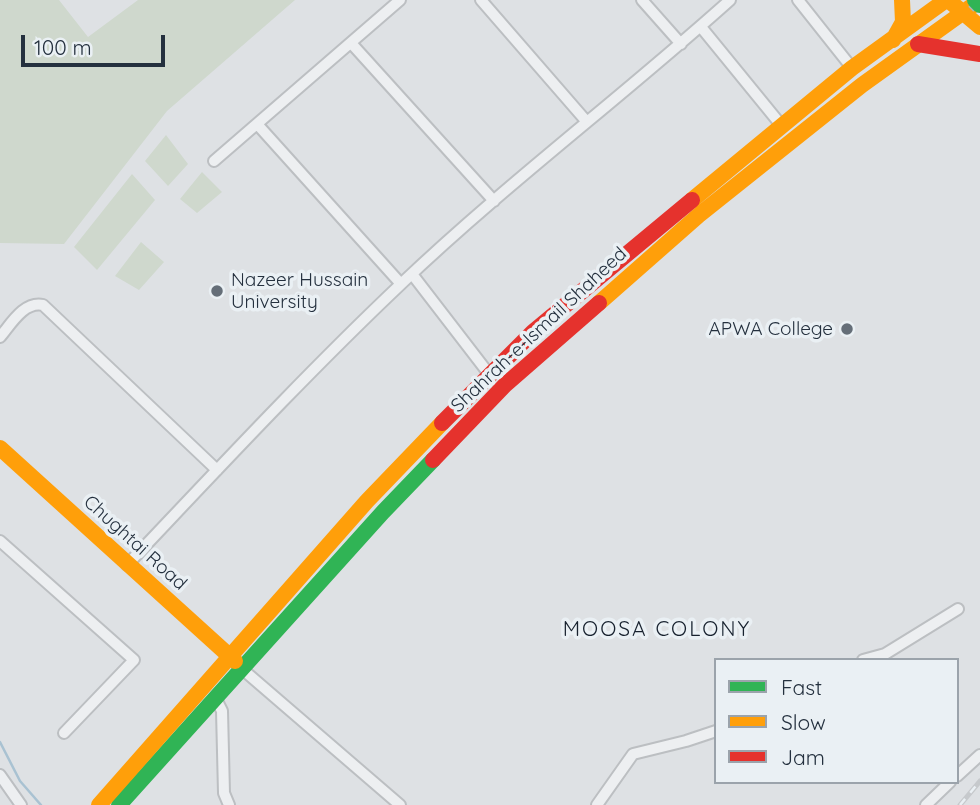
<!DOCTYPE html>
<style>
body{margin:0}
#map{position:relative;width:980px;height:805px;overflow:hidden;background:#dee1e4;font-family:Quicksand,sans-serif}
canvas{display:block}
.legend{position:absolute;left:714px;top:658px;width:245px;height:126px;box-sizing:border-box;background:#eaf0f4;border:2px solid #9ba3ab;margin:0;padding:9px 12px;list-style:none;font-size:21px;color:#24303e}
.legend li{display:flex;align-items:center;gap:14px;height:35px}
.legend b{width:35px;border:2px solid #9ba3ab}
.scale{position:absolute;left:21px;top:35px;width:144px;height:32px;box-sizing:border-box;border:4px solid #24303e;border-top:0;padding-left:9px;font-size:21px;line-height:24px;white-space:nowrap;color:#24303e;-webkit-text-stroke:5px #eaf0f4;paint-order:stroke}
</style>
<div id="map">
<canvas width="980" height="805"></canvas>
<ul class="legend">
<li><b style="height:9px;background:#30b455"></b>Fast</li>
<li><b style="height:9px;background:#ff9f0a"></b>Slow</li>
<li><b style="height:9px;background:#e5322d"></b>Jam</li>
</ul>
<div class="scale">100 m</div>
</div>
<script>
const g = document.querySelector('canvas').getContext('2d');
g.lineJoin = 'round';
function fillPath(path, color) { g.fillStyle = color; g.fill(path, 'evenodd'); }
function strokePath(path, color, width, dash) { g.strokeStyle = color; g.lineWidth = width; g.lineCap = dash ? 'butt' : 'round'; g.setLineDash(dash || []); g.stroke(path); }
function label(font, color, halo, rows, align = 'center') {
  g.font = font + ' Quicksand,sans-serif'; g.lineWidth = 7; g.setLineDash([]); g.textBaseline = 'middle'; g.strokeStyle = halo; g.fillStyle = color; for (const [text, x, y, turn = 0] of rows) {
    g.save(); g.translate(x, y); g.rotate((+turn || 0) * Math.PI / 180); g.textAlign = isNaN(turn) ? turn : align; if (halo) g.strokeText(text, 0, 0); g.fillText(text, 0, 0); g.restore();
  }
}
fillPath(new Path2D(`
 M 0,0 L 59,0 L 88,37 L 138,0 L 295,0 L 167,111 L 64,244 L 0,243 Z
 M 166,135 L 188,164 L 168,186 L 145,161 Z
 M 202,172 L 222,192 L 197,213 L 180,199 Z
 M 132,174 L 155,200 L 97,270 L 74,247 Z
 M 141,242 L 164,262 L 139,290 L 115,276 Z`), '#cfd8cd');
strokePath(new Path2D(`
 M 0,742 L 20,781 L 41,805`), '#a9c2d2', 2.5);
const street = new Path2D(`
 M 481,0 L 587,122
 M 642,0 L 681,44
 M 798,0 L 852,68
 M 701,27 L 781,125
 M 351,43 L 494,201
 M 257,124 L 401,284
 M 214,161 L 400,0
 M 412,274 L 489,374
 M 0,337 C 11,324 24,301 43,305 L 217,470
 M 0,541 L 134,660 L 64,733
 M 127,565 C 217,470 307,373 401,284 C 506,184 622,97 730,0
 M 863,660 L 885,654 L 958,609
 M 241,668 L 400,805
 M 216,699 L 222,711 L 224,793 L 229,805
 M 0,775 L 21,805
 M 957,776 L 980,755
 M 597,805 L 633,754 L 686,741 L 716,731
 M 926,805 L 950,782`);
strokePath(street, '#bcbfc2', 14);
strokePath(street, '#edeff1', 10);
strokePath(new Path2D(`
 M 119,805 L 383,512 L 433,460`), '#30b455', 16);
strokePath(new Path2D(`
 M 948,0 L 980,27
 M 893,40 L 903,22 L 902,0
 M 692,200 L 852,68 L 946,0
 M 599,303 L 699,215 L 862,85 L 972,6
 M 0,448 L 235,661
 M 99,805 L 367,501 L 442,423`), '#ff9f0a', 16);
strokePath(new Path2D(`
 M 918,44 L 980,54
 M 442,423 L 533,332 L 692,200
 M 433,460 L 505,385 L 599,303`), '#e5322d', 16);
const rail = new Path2D(`
 M 960,805 L 980,781`);
strokePath(rail, '#c6c9cc', 5);
strokePath(rail, '#eaf0f4', 2.5, [8]);
const fastBridge = new Path2D(`
 M 975,0 L 980,5`);
strokePath(fastBridge, '#b0b4b9', 19, []);
strokePath(fastBridge, '#30b455', 16);
for (const [x, y, r, color] of [
 [217,291,7,"#656e78"],
 [847,329,7,"#656e78"]
]) { const dot = new Path2D(); dot.arc(x, y, r, 0, 2 * Math.PI); g.fillStyle = color; g.fill(dot); strokePath(dot, '#eaf0f4', 2.5); }
label('19px', '#24303e', '#eaf0f4', [
 ["Nazeer Hussain",231,280],
 ["University",231,302],
 ["APWA College",833,329,"right"]
], 'left');
label('19px', '#24303e', '#eaf0f4', [
 ["Shahrah-e-Ismail Shaheed",539,330,-43],
 ["Chughtai Road",135,543,42]
]);
g.letterSpacing = '2px';
label('21px', '#17212e', '#eaf0f4', [
 ["MOOSA COLONY",657,630]
]);
g.letterSpacing = '0px';
</script>
